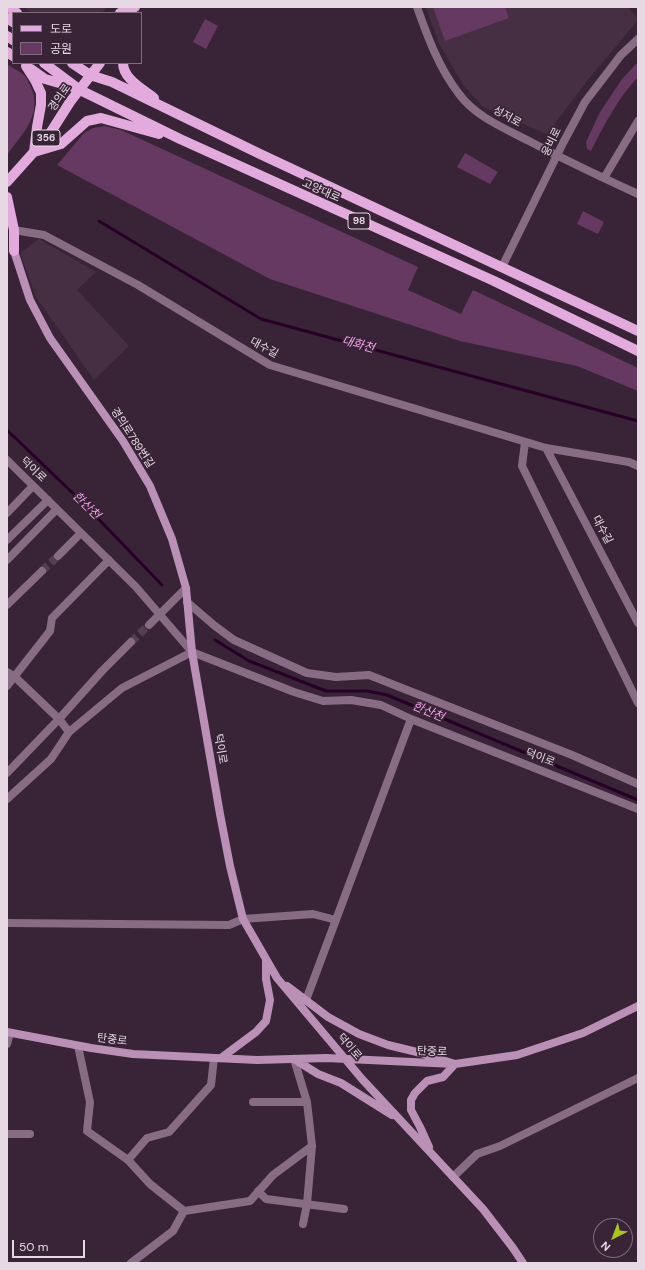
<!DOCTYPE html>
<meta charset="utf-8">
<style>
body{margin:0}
#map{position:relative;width:645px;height:1270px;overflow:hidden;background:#382436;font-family:"DM Sans","Noto Sans KR",sans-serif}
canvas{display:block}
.frame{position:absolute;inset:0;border:8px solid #e6d9e4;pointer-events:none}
.legend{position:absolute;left:12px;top:12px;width:130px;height:52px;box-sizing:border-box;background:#382436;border:1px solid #7e6c7c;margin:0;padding:5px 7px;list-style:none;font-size:12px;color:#e6d9e4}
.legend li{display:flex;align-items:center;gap:8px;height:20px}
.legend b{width:20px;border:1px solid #7e6c7c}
.north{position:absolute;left:593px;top:1218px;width:40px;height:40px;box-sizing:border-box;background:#382436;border:1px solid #7e6c7c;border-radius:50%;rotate:222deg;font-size:11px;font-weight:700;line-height:16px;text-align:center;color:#e6d9e4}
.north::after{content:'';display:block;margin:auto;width:14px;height:18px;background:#a9c71a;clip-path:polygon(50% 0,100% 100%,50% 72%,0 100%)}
.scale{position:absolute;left:12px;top:1240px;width:73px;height:18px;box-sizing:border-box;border:2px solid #e6d9e4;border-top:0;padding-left:5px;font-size:12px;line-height:14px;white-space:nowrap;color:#e6d9e4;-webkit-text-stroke:3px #382436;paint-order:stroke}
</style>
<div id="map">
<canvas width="645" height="1270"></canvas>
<div class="frame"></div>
<ul class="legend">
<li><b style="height:5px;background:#e3abdd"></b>도로</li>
<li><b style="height:11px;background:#653961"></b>공원</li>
</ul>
<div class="north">N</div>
<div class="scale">50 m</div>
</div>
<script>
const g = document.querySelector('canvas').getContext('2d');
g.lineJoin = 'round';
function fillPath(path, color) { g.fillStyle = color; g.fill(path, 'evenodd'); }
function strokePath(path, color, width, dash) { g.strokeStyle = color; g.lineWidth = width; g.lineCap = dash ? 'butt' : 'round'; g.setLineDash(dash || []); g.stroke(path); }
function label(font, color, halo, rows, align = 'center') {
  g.font = font + ' "DM Sans","Noto Sans KR",sans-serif'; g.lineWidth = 3.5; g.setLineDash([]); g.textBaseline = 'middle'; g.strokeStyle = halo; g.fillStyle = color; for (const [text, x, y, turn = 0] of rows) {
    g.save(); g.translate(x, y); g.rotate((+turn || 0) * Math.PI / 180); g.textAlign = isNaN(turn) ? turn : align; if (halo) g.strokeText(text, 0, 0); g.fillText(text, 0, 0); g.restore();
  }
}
fillPath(new Path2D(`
 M 23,7 L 107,7 L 102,13 L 32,13 Z
 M 426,7 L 628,7 L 638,19 L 638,20 L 587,81 L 547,134 L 483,107 L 464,86 L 439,44 Z
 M 39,239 L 96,272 L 77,290 L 129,346 L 94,380 L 36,297 L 20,253 Z`), '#462e43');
fillPath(new Path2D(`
 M 433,7 L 505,7 L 509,18 L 445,41 Z
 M 205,19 L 218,26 L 206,49 L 193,42 Z
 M 638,62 L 638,77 C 618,98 604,125 591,151 L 587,149 L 586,142 L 600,112 L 622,79 Z
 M 7,64 C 12,68 20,71 25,76 C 28,80 30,85 32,90 C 42,116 21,135 7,155 Z
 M 105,126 L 121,130 L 418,267 L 408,290 L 461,314 L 473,290 L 638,368 L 638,391 L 577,366 L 460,341 L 270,279 L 57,165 L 84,133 L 93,128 Z
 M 465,153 L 498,172 L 490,184 L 457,167 Z
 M 583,211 L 604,222 L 598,234 L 577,224 Z`), '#653961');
strokePath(new Path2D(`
 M 99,221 L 261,319 L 638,421
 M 7,430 L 83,503 L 162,585
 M 215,640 L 249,661 L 326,691 L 367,691 L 387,695 L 638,800`), '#280027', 3);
strokePath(new Path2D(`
 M 42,571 L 58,556
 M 131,642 L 149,625`), '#523f50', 8, [8, 4]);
strokePath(new Path2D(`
 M 417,7 C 428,38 439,68 459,94 C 476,117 504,128 529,141 C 565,160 601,177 638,194
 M 604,178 L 638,121
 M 14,230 L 44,235 L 138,285 L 270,365 L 546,448 L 629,462 L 638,466
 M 525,442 L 522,466 L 638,703
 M 546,448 L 638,623
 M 7,460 L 136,587 L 192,652 L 294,692 L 323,701 L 351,700 L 381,705 L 411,719 L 638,809
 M 7,513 L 33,486
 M 7,540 L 48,500
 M 58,556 L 81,533
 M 7,560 L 57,509
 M 187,602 L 215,626 L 234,640 L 307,673 L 336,677 L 369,675 L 572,755 L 638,784
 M 7,605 L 42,571
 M 149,625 L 186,588
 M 7,672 L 15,677 L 59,719 L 69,732
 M 7,686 L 50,631 L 52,618 L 109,560
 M 7,773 L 59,719 L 102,671 L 131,642
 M 7,799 L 51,759 L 69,732 L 122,688 L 192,652
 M 7,923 L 229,925 L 243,919 L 313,914 L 336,920
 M 306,1000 L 411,719
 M 78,1046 L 90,1102 L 87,1131 L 128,1160 L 150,1184 L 184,1211
 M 294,1059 L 307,1102 L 312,1146 L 307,1204 L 303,1224
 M 253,1102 L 307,1102
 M 7,1134 L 30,1134
 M 128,1160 L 147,1138 L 169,1132 L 211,1085 L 214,1058
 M 453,1177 L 477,1154 L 500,1146 L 638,1078
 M 258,1191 L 266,1199 L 344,1209
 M 131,1263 L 173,1231 L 184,1211 L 250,1201 L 273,1175 L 312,1146`), '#876c84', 8);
strokePath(new Path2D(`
 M 502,267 L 563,143 L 585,102 L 621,55 L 638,39
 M 7,1044 L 10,1033`), '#876c84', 8);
strokePath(new Path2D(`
 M 14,251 L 30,300 L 50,338 L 123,441 L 150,486 L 172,539 L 186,588 L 192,652 L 220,814 L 230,866 L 243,919 L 277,978 L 362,1079 L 483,1209 L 513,1248 L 523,1263
 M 287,986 L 328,1017 L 359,1034 L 388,1045 L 421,1053 L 455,1064 L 443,1077 L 427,1081 L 415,1093 L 411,1100 L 411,1110 L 420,1127 L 429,1147
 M 7,1032 L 91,1048 L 133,1054 L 257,1060 L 326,1058 L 455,1064 L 517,1055 L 583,1033 L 638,1006
 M 221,1058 L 256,1032 L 266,1021 L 270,1000 L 266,979 L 266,960
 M 294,1059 L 318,1074 L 341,1083 L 392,1115`), '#bb90b6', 8);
strokePath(new Path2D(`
 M 9,7 L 17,13
 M 120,13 L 135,7
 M 7,18 L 13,22
 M 7,36 L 13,40
 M 7,52 L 13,56
 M 44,63 L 80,90 L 180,139 L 494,281 L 638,351
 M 72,63 L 90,75 L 112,82 L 260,154 L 638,331
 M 123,63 C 123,79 143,89 154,98
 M 26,66 L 35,80 L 41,93 L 41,105 L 37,127 L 34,152 L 61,144 L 87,121 L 101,118 L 159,134
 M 31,69 L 45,79 L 73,87
 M 7,182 L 49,135 L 70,102 L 100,63
 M 7,197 L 14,230 L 14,251`), '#e3abdd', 10);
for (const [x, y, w] of [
 [46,138,28],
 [359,221,22]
]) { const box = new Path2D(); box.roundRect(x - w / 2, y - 8, w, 16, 3); g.fillStyle = '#382436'; g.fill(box); strokePath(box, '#e6d9e4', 1); }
label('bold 10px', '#e6d9e4', null, [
 ["356",46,138],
 ["98",359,221]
]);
label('11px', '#e6d9e4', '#382436', [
 ["경의로",60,98,-55],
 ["성저로",507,117,29],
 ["웅비로",552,142,-64],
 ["고양대로",321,191,24],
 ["대수길",264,348,28],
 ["경의로789번길",132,438,57],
 ["덕이로",33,470,44],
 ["대수길",602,530,62],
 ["덕이로",220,749,80],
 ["덕이로",540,758,21],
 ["탄중로",112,1040,7],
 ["덕이로",349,1047,49],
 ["탄중로",432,1052,2]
]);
label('italic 12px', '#f7a3ef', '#382436', [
 ["대화천",358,345,15],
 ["한산천",86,506,45],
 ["한산천",428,712,23]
]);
</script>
